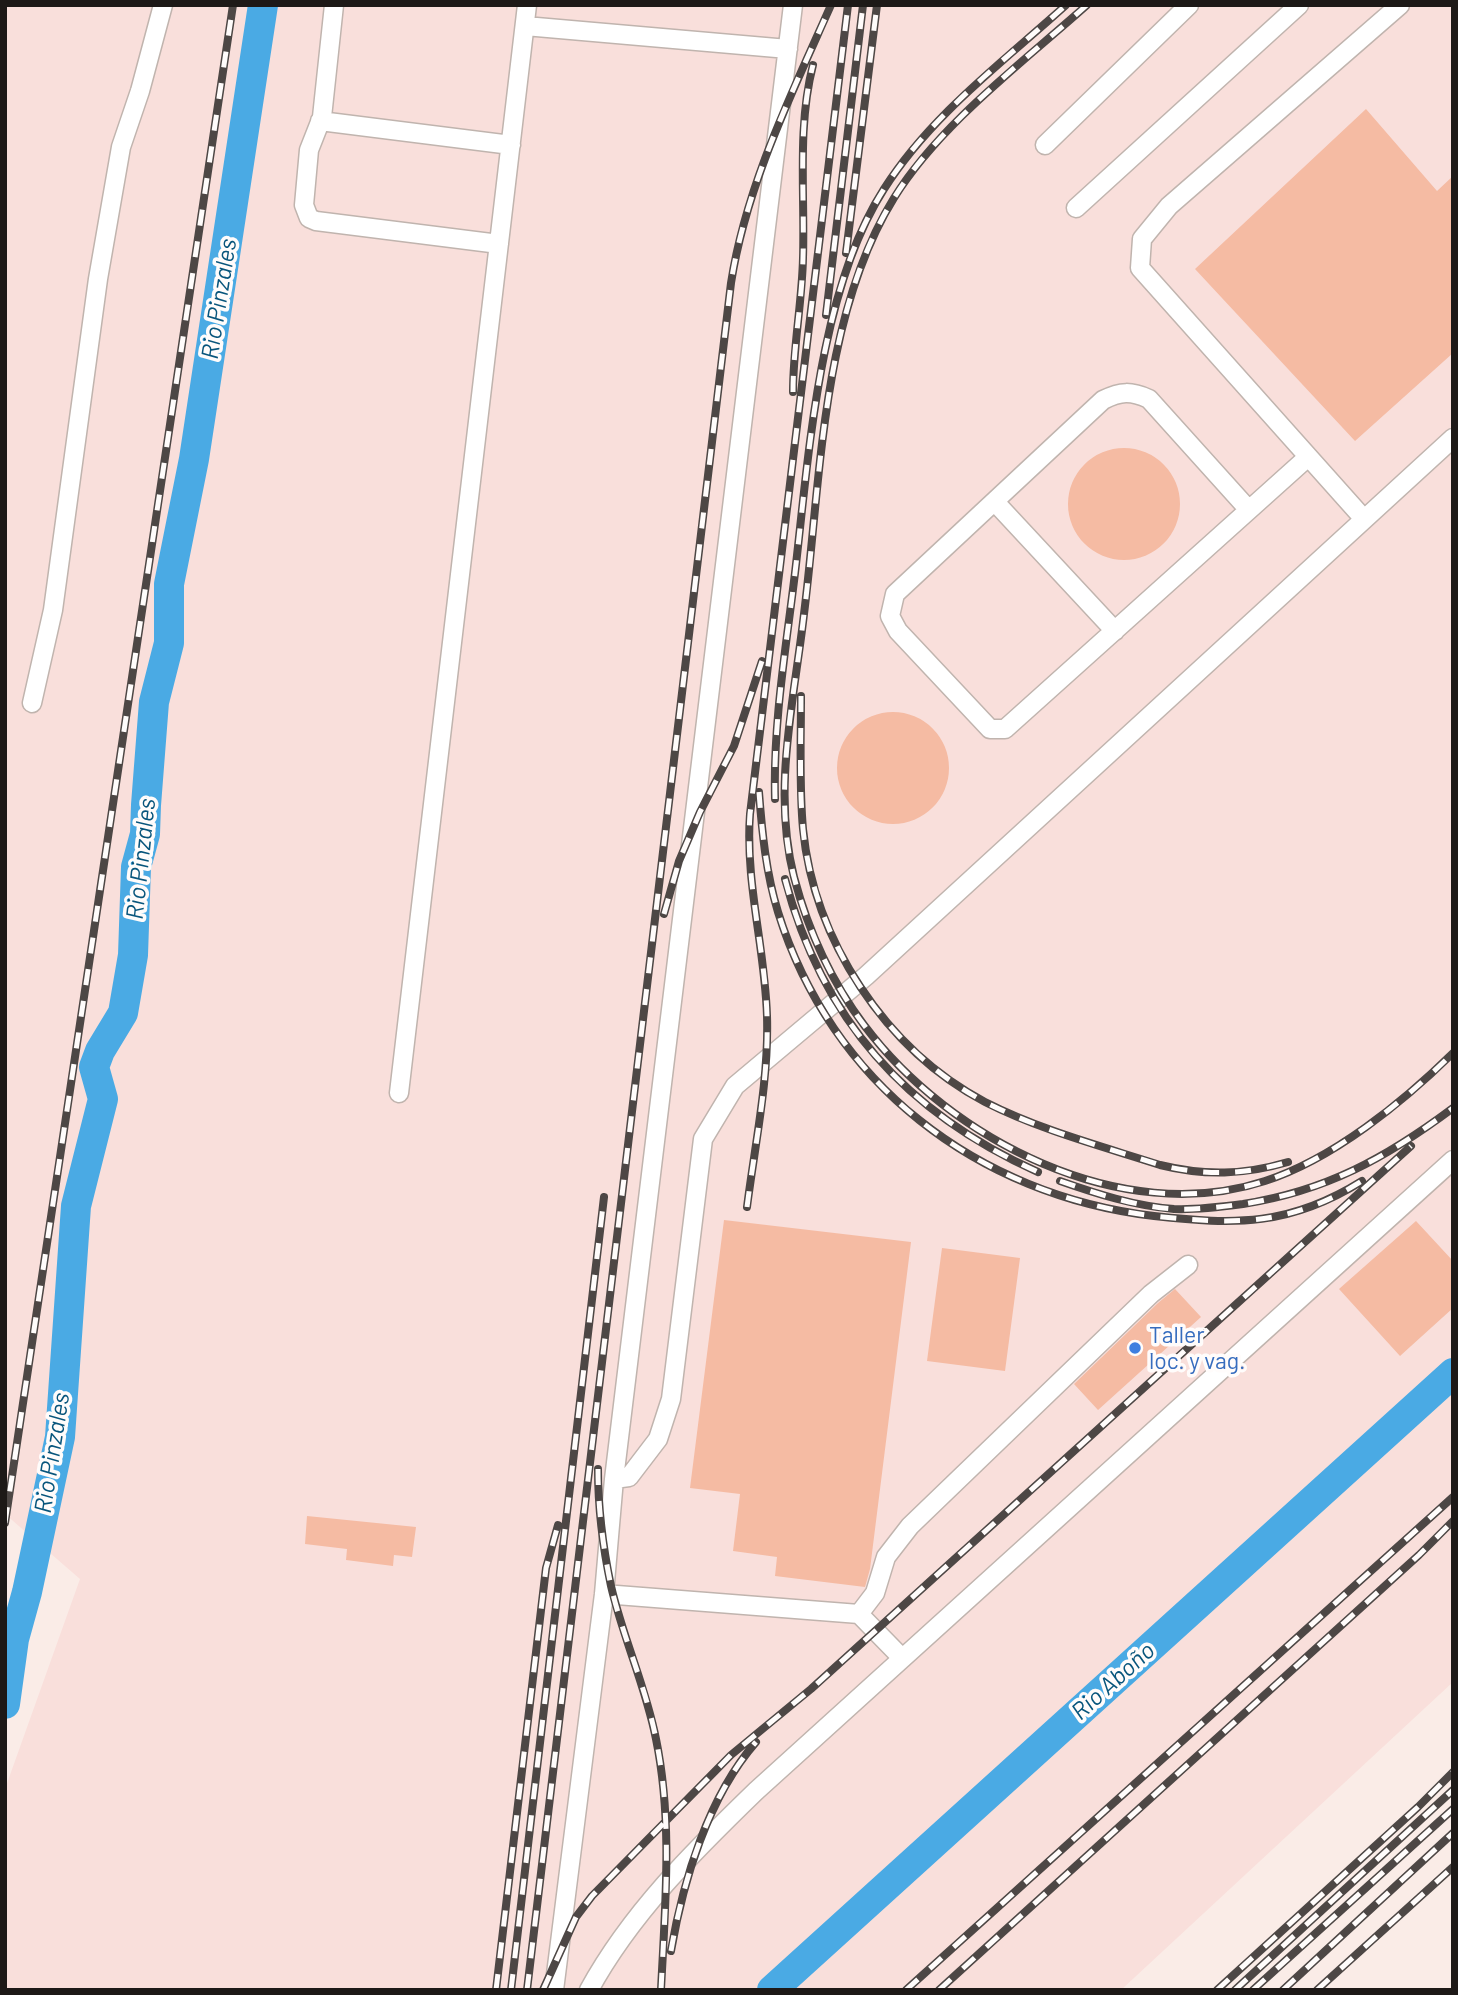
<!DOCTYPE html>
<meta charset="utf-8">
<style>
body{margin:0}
#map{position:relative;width:1458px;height:1995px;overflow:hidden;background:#faece7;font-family:Barlow,sans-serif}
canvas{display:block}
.frame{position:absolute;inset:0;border:7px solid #1d1917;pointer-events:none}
</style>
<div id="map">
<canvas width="1458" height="1995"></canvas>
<div class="frame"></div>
</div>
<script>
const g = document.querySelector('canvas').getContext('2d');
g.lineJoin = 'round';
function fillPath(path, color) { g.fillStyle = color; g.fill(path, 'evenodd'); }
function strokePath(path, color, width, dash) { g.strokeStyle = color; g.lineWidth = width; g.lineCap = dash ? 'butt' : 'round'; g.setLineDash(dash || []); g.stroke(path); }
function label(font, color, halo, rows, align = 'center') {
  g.font = font + ' Barlow,sans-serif'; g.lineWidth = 7; g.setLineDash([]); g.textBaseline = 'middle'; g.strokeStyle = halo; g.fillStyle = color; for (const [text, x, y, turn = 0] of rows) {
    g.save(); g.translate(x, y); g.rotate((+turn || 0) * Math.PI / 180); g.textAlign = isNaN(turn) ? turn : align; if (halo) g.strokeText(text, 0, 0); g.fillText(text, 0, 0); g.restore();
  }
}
fillPath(new Path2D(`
 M 5,5 L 1453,5 L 1453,1682 L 1121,1990 L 5,1990 L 5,1789 L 80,1579 L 5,1514 Z`), '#f9dfdb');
strokePath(new Path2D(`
 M 5,1704 L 14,1639 L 27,1592 L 60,1437 L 76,1206 L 103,1099 L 94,1067 L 100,1051 L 123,1013 L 133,955 L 136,867 L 145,834 L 146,805 L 154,702 L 169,643 L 169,584 L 194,459 L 263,5
 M 772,1990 L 1453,1373`), '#4aaae4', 30);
fillPath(new Path2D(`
 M 1366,109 L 1437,191 L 1453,176 L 1453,353 L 1355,441 L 1195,269 Z
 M1068 504a56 56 0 1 1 112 0a56 56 0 1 1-112 0Z
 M837 768a56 56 0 1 1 112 0a56 56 0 1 1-112 0Z
 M 724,1220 L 911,1242 L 870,1569 L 865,1587 L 775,1576 L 777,1557 L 733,1551 L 740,1494 L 690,1488 Z
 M 1416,1221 L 1453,1261 L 1453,1308 L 1400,1356 L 1339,1289 Z
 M 942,1248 L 1020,1258 L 1005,1371 L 927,1361 Z
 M 1175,1289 L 1201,1317 L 1098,1410 L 1074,1384 L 1158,1303 Z
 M 307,1516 L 416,1527 L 412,1557 L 394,1555 L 393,1566 L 346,1560 L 347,1549 L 305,1544 Z`), '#f5bba3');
const minor = new Path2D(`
 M 334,5 L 322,117 L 309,150 L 304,205 L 309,218 L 316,221 L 499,244
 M 525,26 L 788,49
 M 320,121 L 511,145
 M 1045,145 L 1189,5
 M 1076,208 L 1299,5
 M 995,502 L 1115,631
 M 1249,510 L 1149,399 C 1131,391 1121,391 1103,400 L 895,594 L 890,616 L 898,631 L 990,729 L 1005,729 C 1106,638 1207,548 1308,457
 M 1364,519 L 1140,268 L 1142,239 L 1169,206 L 1400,5
 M 32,703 L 53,610 L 98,279 L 121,147 L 140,91 L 163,5
 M 399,1093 L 527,5
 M 614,1479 L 629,1477 L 658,1439 L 671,1399 L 703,1139 L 735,1086 L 866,976 L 1453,438
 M 604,1594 L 859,1614 L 902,1658
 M 859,1614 L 875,1593 L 886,1557 L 910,1526 L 1151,1294 L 1188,1265
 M 554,1990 L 604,1594 L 614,1479 L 793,5
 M 589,1990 C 631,1913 694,1851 756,1791 L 1453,1160`);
strokePath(minor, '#c0b4ae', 21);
strokePath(minor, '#fff', 18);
const rail = new Path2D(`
 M 1087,5 C 1022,63 939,125 894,198 C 821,316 821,480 804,614 C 794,701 772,791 794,877 C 808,930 831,981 864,1025 C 950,1140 1122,1228 1265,1181 C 1333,1159 1402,1103 1453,1053
 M 846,253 L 877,5
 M 826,315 L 863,5
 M 793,392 C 793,347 802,303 803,258 C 805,194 797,127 813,65
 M 801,696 C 801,740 799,785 803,829 C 814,940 885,1049 985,1102 C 1040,1130 1101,1146 1160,1165 C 1205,1176 1244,1175 1288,1162
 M 759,792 C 762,832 766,873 778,912 C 831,1083 977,1195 1154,1216 C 1236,1225 1290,1226 1362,1181
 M 775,799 C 773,723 786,648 795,573 C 809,454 819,290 884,189 C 930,116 1003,62 1066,5
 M 785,879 C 822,1019 906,1113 1038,1172
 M 664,914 L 679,861 L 700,812 L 734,746 L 762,661
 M 1060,1181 C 1097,1194 1135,1206 1174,1209 C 1196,1210 1220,1207 1243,1204 C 1326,1191 1386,1158 1453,1108
 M 747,1207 C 755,1144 769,1079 767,1016 C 765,948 745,882 750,814 L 848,5
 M 598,1469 C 598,1508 603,1548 611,1586 C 623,1638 646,1687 656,1739 C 673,1822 665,1906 661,1990
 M 5,1523 L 233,5
 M 671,1951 C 683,1881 708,1797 756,1742
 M 496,1990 L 546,1568 L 558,1525
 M 511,1990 L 604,1197
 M 527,1990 L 731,283 C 746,186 791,95 831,5
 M 543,1990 L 576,1917 L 592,1896 L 731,1755 L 811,1689 L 1411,1146
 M 906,1990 L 1453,1497
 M 939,1990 L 1419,1555 L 1453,1521
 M 1217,1990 L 1418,1807 L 1453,1772
 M 1235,1990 L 1453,1790
 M 1253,1990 L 1453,1809
 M 1283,1990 L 1453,1833
 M 1317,1990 L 1453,1867`);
strokePath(rail, '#4d4745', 8);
strokePath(rail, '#fffcfb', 5, [16]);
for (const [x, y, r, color] of [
 [1135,1348,7,"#3f7fe0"]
]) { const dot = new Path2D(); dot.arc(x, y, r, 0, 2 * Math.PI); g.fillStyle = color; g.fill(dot); strokePath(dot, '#fffcfb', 2.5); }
label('23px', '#366cbe', '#fffcfb', [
 ["Taller",1149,1335],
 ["loc. y vag.",1149,1361]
], 'left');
label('italic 24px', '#08557c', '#fffcfb', [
 ["Rio Pinzales",219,299,-81],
 ["Rio Pinzales",141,859,-84],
 ["Rio Pinzales",52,1453,-81],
 ["Rio Aboño",1113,1681,-42]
]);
</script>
